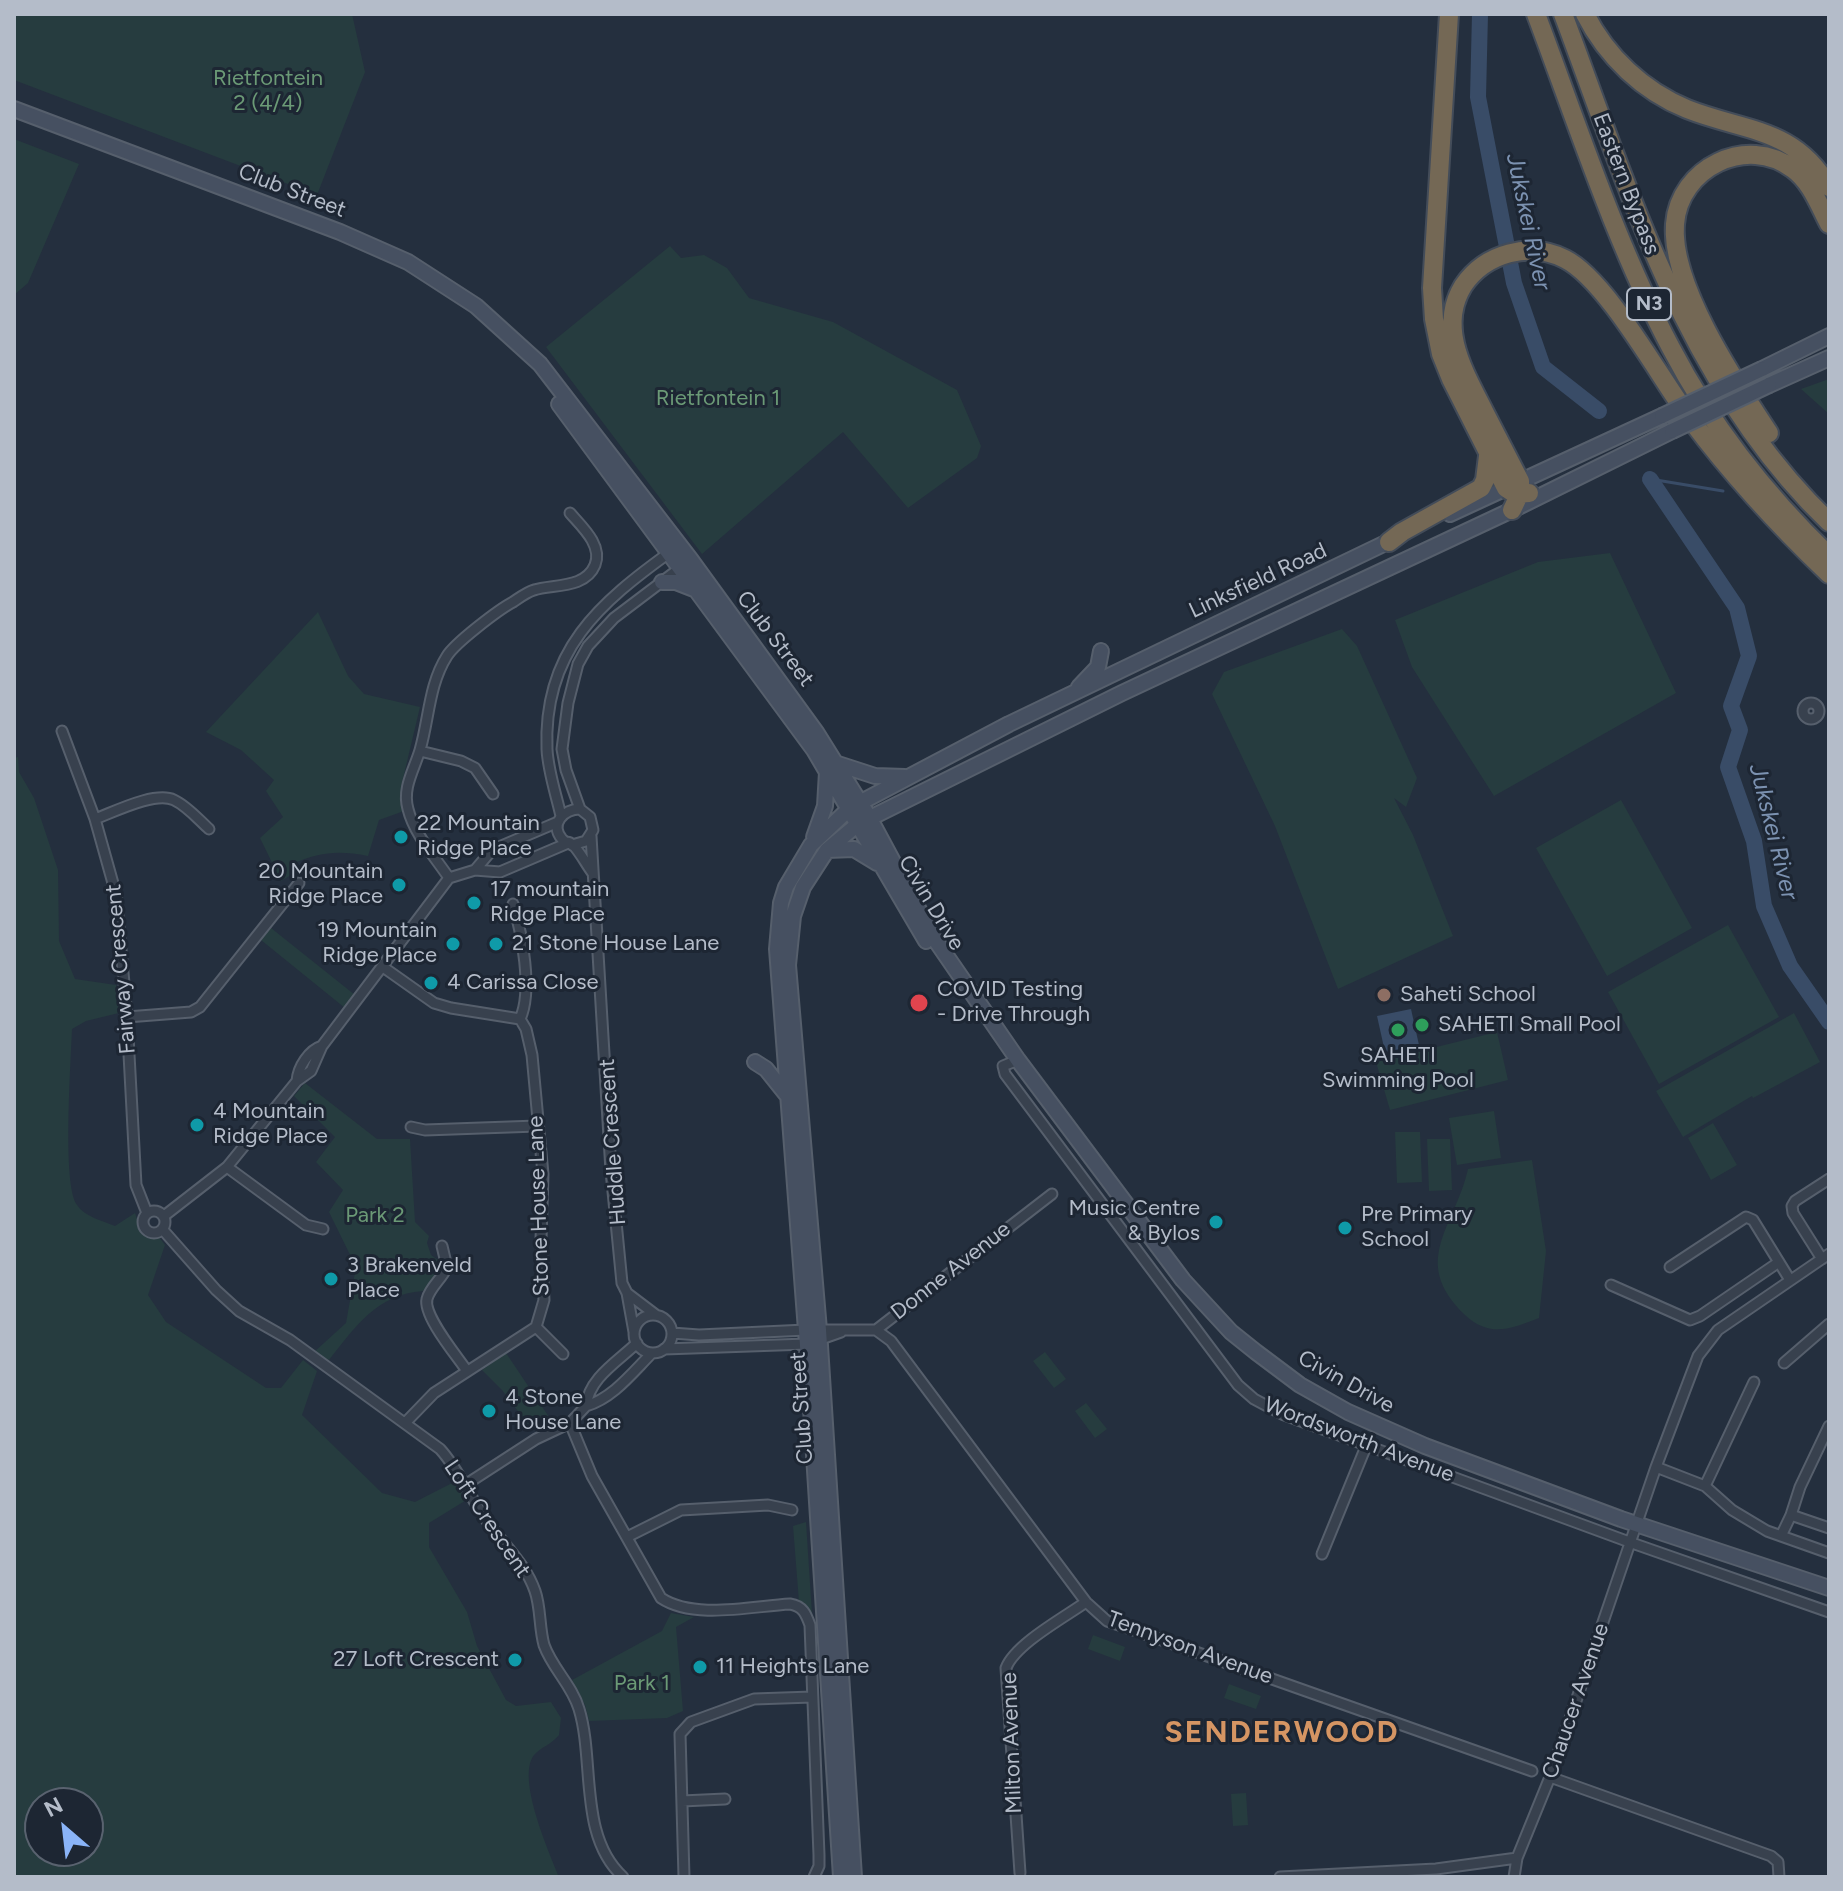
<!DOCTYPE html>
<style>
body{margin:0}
#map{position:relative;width:1843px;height:1891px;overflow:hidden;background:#242f3e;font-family:Figtree,sans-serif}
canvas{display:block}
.frame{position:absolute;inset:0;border:16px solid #b4bcc9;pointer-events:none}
.north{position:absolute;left:24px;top:1787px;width:80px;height:80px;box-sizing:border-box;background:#1d2633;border:2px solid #59626f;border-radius:50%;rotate:332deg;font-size:22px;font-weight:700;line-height:32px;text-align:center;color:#b4bcc9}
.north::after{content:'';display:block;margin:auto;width:28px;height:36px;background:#8ab4f8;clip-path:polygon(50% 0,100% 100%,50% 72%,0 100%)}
</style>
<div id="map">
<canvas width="1843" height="1891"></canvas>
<div class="frame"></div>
<div class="north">N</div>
</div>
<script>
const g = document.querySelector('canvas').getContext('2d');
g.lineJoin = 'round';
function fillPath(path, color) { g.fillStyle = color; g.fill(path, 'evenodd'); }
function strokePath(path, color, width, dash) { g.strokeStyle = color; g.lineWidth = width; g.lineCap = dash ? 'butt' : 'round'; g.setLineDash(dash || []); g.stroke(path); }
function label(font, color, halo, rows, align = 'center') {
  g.font = font + ' Figtree,sans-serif'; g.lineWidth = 6; g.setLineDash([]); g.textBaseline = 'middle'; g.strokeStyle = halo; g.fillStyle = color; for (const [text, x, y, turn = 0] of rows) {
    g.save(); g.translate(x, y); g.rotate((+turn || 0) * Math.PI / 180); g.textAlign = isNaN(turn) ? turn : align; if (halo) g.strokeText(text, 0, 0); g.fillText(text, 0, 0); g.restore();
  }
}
fillPath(new Path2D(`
 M 14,14 L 352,14 L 365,72 L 317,195 L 14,80 Z
 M 14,139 L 79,164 L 28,283 L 14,295 Z
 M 670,246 L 681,258 L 704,255 L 727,268 L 749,298 L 833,322 L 957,390 L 981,446 L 977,458 L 908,508 L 843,432 L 702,554 L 546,347 Z
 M 1829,379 L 1829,414 L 1801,389 Z
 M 1610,553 L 1676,693 L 1494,796 L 1412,667 L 1395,620 L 1538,562 Z
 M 318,612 L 348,676 L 364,694 L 420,707 L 401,787 L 404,811 L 379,820 L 368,856 C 338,850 320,852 292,864 L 296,872 L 281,881 L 260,838 L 283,817 L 266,791 L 274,780 L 241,750 L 206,732 Z
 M 1342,629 L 1357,646 L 1417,778 L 1406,807 L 1394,798 L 1413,835 L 1453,936 L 1338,989 L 1275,826 L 1212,694 L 1224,672 Z
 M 18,757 L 19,772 L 34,798 L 58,870 L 59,941 L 75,979 L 116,985 L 123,1012 L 86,1021 L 72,1029 C 71,1060 62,1185 77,1205 C 85,1217 103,1221 115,1226 L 135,1213 L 142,1234 L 159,1237 L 165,1245 L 148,1295 L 166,1322 L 266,1388 L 281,1388 L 303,1360 L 317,1371 L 302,1415 L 382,1493 L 415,1502 L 456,1481 L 468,1499 L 429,1523 L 429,1547 L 467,1612 L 477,1646 L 506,1700 L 516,1706 L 551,1702 L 561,1718 L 559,1735 C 552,1744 541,1747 534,1755 C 516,1778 549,1852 559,1877 L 14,1877 L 14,758 ZM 40,1803 L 88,1803 L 88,1851 L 40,1851 Z
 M 1621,800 L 1692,928 L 1607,976 L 1536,848 Z
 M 1728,925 L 1779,1017 L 1659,1084 L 1608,992 Z
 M 271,928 L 355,995 L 345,1008 L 261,940 Z
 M 1794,1013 L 1820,1062 L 1753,1098 L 1752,1096 L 1683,1137 L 1656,1091 Z
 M 1497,1032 L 1508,1080 L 1390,1110 L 1376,1062 Z
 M 305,1083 L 377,1139 L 410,1139 L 415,1222 L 429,1236 L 427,1243 L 431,1255 L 442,1263 L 436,1276 L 423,1291 C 377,1294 355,1327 329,1360 L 313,1353 L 346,1323 L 356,1267 L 329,1212 L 343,1190 L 316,1162 L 335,1137 L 294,1096 Z
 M 1494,1111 L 1501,1158 L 1457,1165 L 1449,1118 Z
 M 1713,1123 L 1737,1165 L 1711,1180 L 1688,1138 Z
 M 1395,1132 L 1420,1132 L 1422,1182 L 1397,1183 Z
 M 1427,1139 L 1450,1139 L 1452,1190 L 1429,1191 Z
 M 1532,1160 L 1546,1251 L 1539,1318 C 1510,1329 1490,1338 1465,1315 C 1409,1261 1455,1227 1468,1169 Z
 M 1045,1352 L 1066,1379 L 1054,1388 L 1033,1361 Z
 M 506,1353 L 549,1417 L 530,1427 L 502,1390 L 482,1370 Z
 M 1086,1403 L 1107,1429 L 1095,1438 L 1075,1411 Z
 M 806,1522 L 812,1614 L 799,1602 L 793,1526 Z
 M 671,1613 L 694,1617 L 676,1627 L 683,1711 L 667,1718 L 589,1721 L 585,1705 L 572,1680 L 662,1631 Z
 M 1093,1635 L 1125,1647 L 1120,1661 L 1088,1649 Z
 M 1229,1684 L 1261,1696 L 1256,1709 L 1224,1698 Z
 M 1246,1793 L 1248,1825 L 1233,1826 L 1231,1794 Z`), '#263c3f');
fillPath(new Path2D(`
 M 1411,1009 L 1419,1045 L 1385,1052 L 1377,1016 Z`), '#394c67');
strokePath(new Path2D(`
 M 1650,479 L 1723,491`), '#394c67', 3);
strokePath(new Path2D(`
 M 1480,14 L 1478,97 L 1514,283 L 1543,367 L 1599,411
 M 1650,479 L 1737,608 L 1749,656 L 1731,706 L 1740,730 L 1728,767 L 1754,841 L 1764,906 L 1790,966 L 1829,1022`), '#394c67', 16);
const street = new Path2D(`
 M1803 711a8 8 0 1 1 16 0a8 8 0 1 1-16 0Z
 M 62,731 L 95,819 L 116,894 L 127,1017 L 136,1185 L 147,1213
 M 420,751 L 461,761 L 475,768 L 493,794
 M 580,809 L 566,770 L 562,749 L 568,703 L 578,664 L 588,646 L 614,618 L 684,565
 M 561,816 C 556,794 548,771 547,749 C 543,651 599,603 673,550
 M 95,819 C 114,812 155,791 174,800 C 187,806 198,819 209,829
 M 591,836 L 611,1171 L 622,1283 L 627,1293 L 634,1332
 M 572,845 L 586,841 L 593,830 L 590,817 L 580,809 C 564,809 549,824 562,839 C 570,847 565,838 573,845 C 580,852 586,864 592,872
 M 475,870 L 492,850 L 558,822
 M 449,878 C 435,857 414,834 408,809 C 402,788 414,770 420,750 C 429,719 429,684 447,656 C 455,643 498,610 513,602 C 519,598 527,592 534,590 C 553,584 585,589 595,565 C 603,545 581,526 570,513
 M 513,904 C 522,933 533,991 520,1019
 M 383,967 L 434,1003 L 451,1008 L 520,1019
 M 127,1017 L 191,1012 L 200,1007 L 299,883
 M 1018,1060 L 1003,1066 L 1005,1074 L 1238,1385 L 1254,1399 L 1284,1415 L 1632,1543 L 1829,1612
 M 297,1081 C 298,1067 309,1050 322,1046
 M 411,1127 L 425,1130 L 537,1126
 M 227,1167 L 306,1225 L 323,1229
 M143 1222a11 11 0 1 1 22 0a11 11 0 1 1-22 0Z
 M 164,1216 L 227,1167 L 297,1081 L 311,1071 L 322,1046 L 449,878 L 475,870 L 500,872 L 568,843
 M 163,1230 L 216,1290 L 239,1311 L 290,1340 L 440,1449 C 461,1472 471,1501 490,1525 C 506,1547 526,1565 535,1591 C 541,1608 539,1627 544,1645 C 552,1668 572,1685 579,1709 C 595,1761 578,1836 623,1877
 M 442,1246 L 447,1267 C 442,1279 430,1287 427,1299 C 423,1316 457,1356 467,1371
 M 1822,1259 L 1793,1213 L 1792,1206 L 1795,1201 L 1829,1179
 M 1670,1267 L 1746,1217 L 1753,1220 L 1790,1280
 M 1611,1285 L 1690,1320 L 1700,1316 L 1779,1262
 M 627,1293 L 656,1315
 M634 1334a19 19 0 1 1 38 0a19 19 0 1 1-38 0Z
 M 536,1327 L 563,1354
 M 876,1330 L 891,1341 L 1086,1602 L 1107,1621 L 1128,1628 L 1532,1771
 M 672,1333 L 699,1335 L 806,1330 L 876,1330 L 1052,1194
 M 664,1349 L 807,1344 L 841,1332
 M 1784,1363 L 1829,1324
 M 586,1406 C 613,1398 632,1373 652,1353
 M 586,1406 C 589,1378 617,1362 637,1343
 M 405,1423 L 434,1393 L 536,1327 L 544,1300 L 541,1239 L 543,1174 L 532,1055 L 526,1029 L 520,1019
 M 570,1423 L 592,1476 L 661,1598 C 694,1620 752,1606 790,1604 C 803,1606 806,1614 810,1625 L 819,1855 L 819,1866 L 814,1877
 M 1829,1426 L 1800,1487 L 1791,1515 L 1829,1528
 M 1656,1467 L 1705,1486 L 1732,1510 L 1767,1531 L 1829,1553
 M 465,1485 L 536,1439 L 570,1423 L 586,1406
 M 1705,1486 L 1754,1382
 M 629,1536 L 681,1510 L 768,1505 L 792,1510
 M 1781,1536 L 1791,1515
 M 1322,1554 L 1367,1444
 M 1550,1777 L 1771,1856 L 1778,1862 L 1779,1877
 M 682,1801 L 725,1799
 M 1020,1873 L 1006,1668 C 1015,1644 1065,1617 1086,1602
 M 684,1877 L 680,1734 L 691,1722 L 754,1699 L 812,1697
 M 1280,1877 L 1436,1869 L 1517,1858
 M 1514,1877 L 1517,1858 L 1550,1777 L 1656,1467 L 1698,1356 L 1718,1330 L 1829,1254`);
const secondary = new Path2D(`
 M 14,109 L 340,232 L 408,262 L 476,306 L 540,364 L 691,560 L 816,732 L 869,817 L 934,938 L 1018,1060 L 1183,1280 L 1231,1332 L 1256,1352 L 1300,1385 L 1348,1412 L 1425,1446 L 1621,1519 L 1829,1588
 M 1762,369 L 1829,336
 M 1769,385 L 1829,358
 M 559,404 L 814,750 L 926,941
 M 1450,514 L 1662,416
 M 662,582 L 676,582 L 694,589
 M 1079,687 L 1098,667 L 1101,651
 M 838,764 L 875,776 L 905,777
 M 814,837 L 825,806 L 827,772
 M 827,850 L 854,849 L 877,863
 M 755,1062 L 766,1069 L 786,1094
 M 841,1877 L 806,1330 L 777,949 L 781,903 L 786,887 L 811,845 L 850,808 L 1009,724 L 1398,537
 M 854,1877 L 819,1330 L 788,965 L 793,916 L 803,887 L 827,850 L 858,824 L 1122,693 L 1512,510 L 1672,431`);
const highway = new Path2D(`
 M 1449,14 L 1432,288 L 1434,319 L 1441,354 L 1451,379 L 1506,488 L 1515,494 L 1529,493
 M 1536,14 C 1578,126 1615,242 1671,348 C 1711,425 1767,496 1829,556
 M 1563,14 C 1630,193 1687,386 1829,522
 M 1585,14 C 1607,57 1643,91 1687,109 C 1745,132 1794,127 1829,187
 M 1769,433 C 1736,383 1670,285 1675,224 C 1679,168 1747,134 1793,169 C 1811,182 1819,205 1829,224
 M 1512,510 L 1520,493 L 1520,481 C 1508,458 1496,434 1484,411 C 1465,373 1437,328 1463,286 C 1485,253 1530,241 1565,259 C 1607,280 1661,380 1691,420 C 1732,475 1780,527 1829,574
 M 1389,542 L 1402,532 L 1481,488 L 1485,480 L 1488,456`);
strokePath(street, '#565f6c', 13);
strokePath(secondary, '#565f6c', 18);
strokePath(highway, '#434c59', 22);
strokePath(street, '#38414e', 9);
strokePath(secondary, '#465061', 14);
strokePath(highway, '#746855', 18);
const secondaryBridge = new Path2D(`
 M 1662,416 L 1762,369
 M 1672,431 L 1769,385`);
strokePath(secondaryBridge, '#565f6c', 18, []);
strokePath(secondaryBridge, '#465061', 14);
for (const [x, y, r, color] of [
 [401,837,8,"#0f9aa8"],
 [399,885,8,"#0f9aa8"],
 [474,903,8,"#0f9aa8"],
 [453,944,8,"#0f9aa8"],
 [496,944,8,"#0f9aa8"],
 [431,983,8,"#0f9aa8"],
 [1384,995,8,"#8d6e63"],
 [919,1003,10,"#e0444e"],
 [1422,1025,8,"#2e9e5b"],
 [1398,1030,8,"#2e9e5b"],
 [197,1125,8,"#0f9aa8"],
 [1216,1222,8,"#0f9aa8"],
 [1345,1228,8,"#0f9aa8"],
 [331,1279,8,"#0f9aa8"],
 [489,1411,8,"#0f9aa8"],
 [515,1660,8,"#0f9aa8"],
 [700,1667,8,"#0f9aa8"]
]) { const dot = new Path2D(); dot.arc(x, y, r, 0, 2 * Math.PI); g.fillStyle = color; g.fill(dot); strokePath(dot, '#1d2633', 3); }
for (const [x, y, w] of [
 [1649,304,44]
]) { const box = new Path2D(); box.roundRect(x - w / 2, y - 16, w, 32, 6); g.fillStyle = '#1d2633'; g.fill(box); strokePath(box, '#b4bcc9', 2); }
label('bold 20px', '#b4bcc9', null, [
 ["N3",1649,304]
]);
label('22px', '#6b9a76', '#1d2633', [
 ["Rietfontein",268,79],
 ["2 (4/4)",268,104],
 ["Rietfontein 1",718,399],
 ["Park 2",375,1216],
 ["Park 1",642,1684]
]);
label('22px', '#b4bcc9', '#1d2633', [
 ["Eastern Bypass",1626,184,69],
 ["Club Street",292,191,21],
 ["Linksfield Road",1258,581,-25],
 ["Club Street",775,639,53],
 ["Civin Drive",931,903,59],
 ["Fairway Crescent",121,969,-95],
 ["Huddle Crescent",613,1142,-94],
 ["Stone House Lane",539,1206,-92],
 ["Donne Avenue",951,1271,-38],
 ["Civin Drive",1346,1382,29],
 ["Club Street",802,1408,-94],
 ["Wordsworth Avenue",1359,1440,21],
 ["Loft Crescent",487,1519,56],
 ["Tennyson Avenue",1190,1648,20],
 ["Chaucer Avenue",1576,1701,-71],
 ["Milton Avenue",1012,1743,-92]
]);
label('22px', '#b4bcc9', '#1d2633', [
 ["22 Mountain",417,824],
 ["Ridge Place",417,849],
 ["20 Mountain",383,872,"right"],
 ["Ridge Place",383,897,"right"],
 ["17 mountain",490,890],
 ["Ridge Place",490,915],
 ["19 Mountain",437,931,"right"],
 ["Ridge Place",437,956,"right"],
 ["21 Stone House Lane",512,944],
 ["4 Carissa Close",447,983],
 ["COVID Testing",937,990],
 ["- Drive Through",937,1015],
 ["Saheti School",1400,995],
 ["SAHETI Small Pool",1438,1025],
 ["SAHETI",1398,1056,"center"],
 ["Swimming Pool",1398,1081,"center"],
 ["4 Mountain",213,1112],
 ["Ridge Place",213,1137],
 ["Music Centre",1200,1209,"right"],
 ["& Bylos",1200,1234,"right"],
 ["Pre Primary",1361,1215],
 ["School",1361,1240],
 ["3 Brakenveld",347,1266],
 ["Place",347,1291],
 ["4 Stone",505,1398],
 ["House Lane",505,1423],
 ["27 Loft Crescent",499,1660,"right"],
 ["11 Heights Lane",716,1667]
], 'left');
label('italic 24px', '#7c92b1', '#1d2633', [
 ["Jukskei River",1528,222,78],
 ["Jukskei River",1773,832,76]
]);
g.letterSpacing = '2px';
label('bold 30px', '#d59563', '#1d2633', [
 ["SENDERWOOD",1282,1733]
]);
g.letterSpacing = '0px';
</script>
